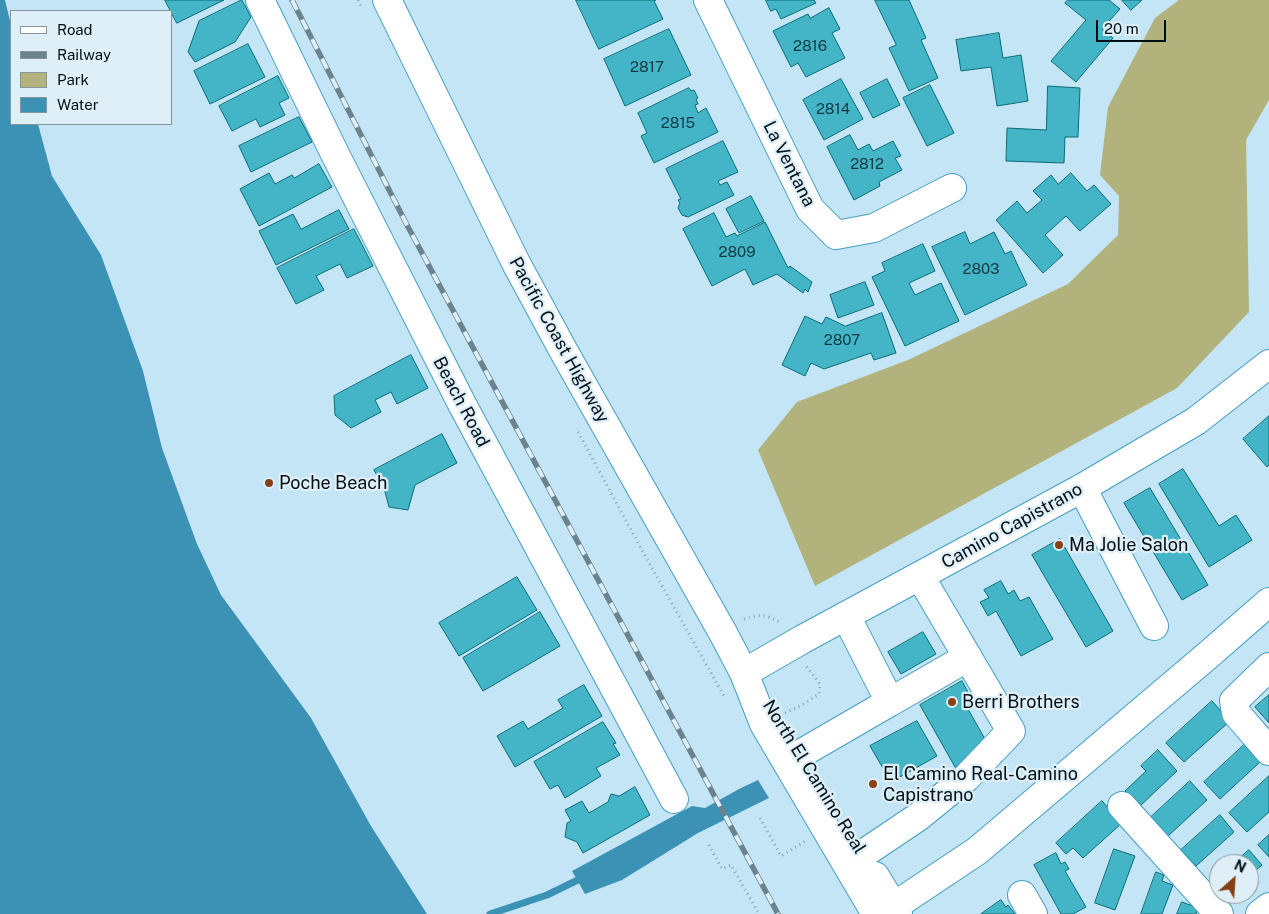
<!DOCTYPE html>
<style>
body{margin:0}
#map{position:relative;width:1269px;height:914px;overflow:hidden;background:#c4e5f5;font-family:"Public Sans",sans-serif}
canvas{display:block}
.legend{position:absolute;left:10px;top:10px;width:162px;height:115px;box-sizing:border-box;background:#dfeff7;border:1px solid #86959d;margin:0;padding:6px 9px;list-style:none;font-size:15px;color:#000e16}
.legend li{display:flex;align-items:center;gap:10px;height:25px}
.legend b{width:25px;border:1px solid #86959d}
.north{position:absolute;left:1209px;top:854px;width:50px;height:50px;box-sizing:border-box;background:#dfeff7;border:1px solid #86959d;border-radius:50%;rotate:26deg;font-size:14px;font-weight:700;line-height:20px;text-align:center;color:#000e16}
.north::after{content:'';display:block;margin:auto;width:18px;height:22px;background:#854115;clip-path:polygon(50% 0,100% 100%,50% 72%,0 100%)}
.scale{position:absolute;left:1096px;top:20px;width:70px;height:22px;box-sizing:border-box;border:2px solid #000e16;border-top:0;padding-left:6px;font-size:15px;line-height:18px;white-space:nowrap;color:#000e16;-webkit-text-stroke:4px #dfeff7;paint-order:stroke}
</style>
<div id="map">
<canvas width="1269" height="914"></canvas>
<ul class="legend">
<li><b style="height:6px;background:#fff"></b>Road</li>
<li><b style="height:6px;background:#6a838f"></b>Railway</li>
<li><b style="height:14px;background:#b1b27c"></b>Park</li>
<li><b style="height:14px;background:#3c92b5"></b>Water</li>
</ul>
<div class="north">N</div>
<div class="scale">20 m</div>
</div>
<script>
const g = document.querySelector('canvas').getContext('2d');
g.lineJoin = 'round';
function fillPath(path, color) { g.fillStyle = color; g.fill(path, 'evenodd'); }
function strokePath(path, color, width, dash) { g.strokeStyle = color; g.lineWidth = width; g.lineCap = dash ? 'butt' : 'round'; g.setLineDash(dash || []); g.stroke(path); }
function label(font, color, halo, rows, align = 'center') {
  g.font = font + ' "Public Sans",sans-serif'; g.lineWidth = 4.5; g.setLineDash([]); g.textBaseline = 'middle'; g.strokeStyle = halo; g.fillStyle = color; for (const [text, x, y, turn = 0] of rows) {
    g.save(); g.translate(x, y); g.rotate((+turn || 0) * Math.PI / 180); g.textAlign = isNaN(turn) ? turn : align; if (halo) g.strokeText(text, 0, 0); g.fillText(text, 0, 0); g.restore();
  }
}
fillPath(new Path2D(`
 M 1179,0 L 1269,0 L 1269,100 L 1246,140 L 1249,312 L 1177,388 L 815,586 L 758,450 L 797,402 L 908,360 L 1068,284 L 1118,235 L 1119,196 L 1100,175 L 1108,107 L 1155,18 Z`), '#b1b27c');
fillPath(new Path2D(`
 M 0,0 L 5,0 L 11,25 L 11,124 L 38,124 L 52,176 L 101,255 L 143,371 L 162,448 L 197,544 L 221,595 L 311,718 L 371,826 L 427,914 L 0,914 Z
 M 758,780 L 769,798 L 698,833 L 622,880 L 585,894 L 572,871 L 692,806 L 705,808 L 739,789 Z`), '#3c92b5');
strokePath(new Path2D(`
 M 490,914 L 547,895 L 584,877`), '#3c92b5', 7);
const building = new Path2D(`
 M 165,0 L 224,0 L 177,23 Z
 M 242,0 L 251,17 L 235,42 L 195,62 L 188,52 L 199,21 Z
 M 576,0 L 656,0 L 654,1 L 663,19 L 599,49 Z
 M 766,0 L 814,0 L 816,3 L 781,19 L 776,9 L 771,11 Z
 M 875,0 L 909,0 L 926,38 L 921,40 L 938,78 L 909,91 L 889,48 L 896,45 Z
 M 1068,0 L 1109,0 L 1120,9 L 1102,29 L 1113,38 L 1076,82 L 1051,61 L 1086,20 L 1065,3 Z
 M 1122,0 L 1142,0 L 1131,10 Z
 M 829,8 L 840,29 L 832,33 L 845,58 L 806,77 L 798,63 L 791,67 L 773,31 L 808,14 L 810,18 Z
 M 669,29 L 691,75 L 625,106 L 604,59 Z
 M 999,33 L 1003,58 L 1021,55 L 1028,101 L 997,106 L 991,67 L 961,71 L 956,40 Z
 M 248,44 L 265,77 L 210,104 L 194,71 Z
 M 278,76 L 289,98 L 279,103 L 285,115 L 260,127 L 256,119 L 232,131 L 219,106 Z
 M 841,79 L 863,119 L 824,140 L 803,100 Z
 M 887,79 L 900,105 L 873,118 L 860,93 Z
 M 930,85 L 954,133 L 927,146 L 903,98 Z
 M 1048,86 L 1080,88 L 1078,137 L 1065,137 L 1064,163 L 1006,161 L 1007,128 L 1046,130 Z
 M 689,88 L 691,91 L 694,90 L 698,98 L 696,99 L 698,104 L 695,105 L 698,113 L 706,108 L 718,132 L 654,163 L 641,136 L 647,133 L 638,113 Z
 M 299,117 L 312,142 L 251,172 L 239,146 Z
 M 850,135 L 858,150 L 869,144 L 873,151 L 893,141 L 901,156 L 895,158 L 902,170 L 879,182 L 880,186 L 854,200 L 827,147 Z
 M 723,141 L 738,172 L 718,181 L 720,185 L 727,182 L 734,195 L 688,217 L 682,215 L 678,208 L 680,203 L 678,200 L 681,199 L 666,169 Z
 M 319,164 L 332,187 L 259,226 L 240,189 L 269,173 L 275,184 L 292,175 L 294,178 Z
 M 1071,173 L 1087,191 L 1094,185 L 1111,204 L 1080,231 L 1066,216 L 1045,235 L 1063,255 L 1043,273 L 996,220 L 1017,201 L 1027,213 L 1042,200 L 1033,191 L 1051,175 L 1058,184 Z
 M 751,196 L 764,221 L 739,233 L 726,209 Z
 M 339,210 L 349,229 L 276,265 L 259,231 L 293,214 L 301,229 Z
 M 714,213 L 726,237 L 735,233 L 737,236 L 765,222 L 788,268 L 790,266 L 812,282 L 808,292 L 805,289 L 803,293 L 777,274 L 753,285 L 745,269 L 712,286 L 683,229 Z
 M 354,229 L 373,266 L 347,278 L 340,264 L 316,276 L 324,290 L 296,304 L 277,268 Z
 M 965,232 L 970,244 L 994,232 L 1005,254 L 1011,251 L 1027,285 L 965,315 L 932,247 Z
 M 923,244 L 935,271 L 909,283 L 915,295 L 941,283 L 959,321 L 905,346 L 872,277 L 885,271 L 882,263 Z
 M 865,282 L 874,305 L 838,318 L 830,295 Z
 M 882,313 L 896,353 L 874,360 L 871,353 L 824,369 L 811,363 L 805,376 L 782,365 L 805,316 L 822,324 L 826,317 L 845,326 Z
 M 411,355 L 428,388 L 397,404 L 391,392 L 375,400 L 381,412 L 351,428 L 335,415 L 334,396 Z
 M 1269,416 L 1269,465 L 1267,467 L 1243,439 Z
 M 442,434 L 457,463 L 415,485 L 408,510 L 389,507 L 384,488 L 374,470 Z
 M 1183,469 L 1219,526 L 1236,515 L 1252,540 L 1209,567 L 1159,484 Z
 M 1150,488 L 1208,585 L 1182,600 L 1124,503 Z
 M 1060,539 L 1113,631 L 1086,647 L 1032,555 Z
 M 517,577 L 537,610 L 459,656 L 439,623 Z
 M 1001,581 L 1008,594 L 1014,590 L 1020,601 L 1029,597 L 1053,639 L 1021,656 L 996,611 L 988,616 L 980,602 L 989,598 L 984,590 Z
 M 540,612 L 560,646 L 483,691 L 463,658 Z
 M 923,632 L 936,654 L 901,674 L 888,652 Z
 M 962,681 L 975,705 L 968,709 L 990,748 L 955,767 L 920,705 Z
 M 584,685 L 602,716 L 515,767 L 497,736 L 523,721 L 528,729 L 563,708 L 558,700 Z
 M 1269,695 L 1269,723 L 1255,707 Z
 M 1212,701 L 1230,721 L 1184,762 L 1166,743 Z
 M 917,721 L 937,756 L 891,782 L 870,746 Z
 M 603,722 L 616,743 L 613,744 L 620,755 L 596,768 L 601,776 L 565,798 L 558,785 L 550,789 L 534,762 Z
 M 1244,745 L 1260,762 L 1220,799 L 1204,782 Z
 M 1158,750 L 1177,771 L 1140,806 L 1125,791 L 1146,771 L 1141,766 Z
 M 1269,776 L 1269,812 L 1247,832 L 1229,813 Z
 M 1190,781 L 1207,800 L 1167,837 L 1150,818 Z
 M 635,787 L 650,815 L 583,853 L 577,842 L 565,837 L 567,823 L 571,821 L 565,810 L 582,801 L 589,813 L 608,802 L 611,794 L 619,796 Z
 M 1102,801 L 1122,823 L 1083,858 L 1073,848 L 1066,854 L 1056,843 Z
 M 1220,815 L 1234,832 L 1196,866 L 1181,850 Z
 M 1269,835 L 1269,857 L 1258,845 Z
 M 1114,849 L 1135,856 L 1115,910 L 1095,903 Z
 M 1249,850 L 1262,865 L 1249,876 L 1249,864 L 1233,864 Z
 M 1056,853 L 1061,864 L 1065,862 L 1069,869 L 1065,871 L 1086,907 L 1073,914 L 1061,914 L 1034,865 Z
 M 1156,872 L 1164,875 L 1162,881 L 1173,885 L 1162,914 L 1141,914 Z
 M 1001,900 L 1006,907 L 1008,905 L 1015,914 L 981,914 Z
 M 1182,902 L 1198,908 L 1196,914 L 1177,914 Z`);
fillPath(building, '#44b5c6');
strokePath(building, '#086c78', 1);
const minor = new Path2D(`
 M 260,0 L 335,154 L 462,404 L 674,799
 M 708,0 L 810,209 L 836,235 L 874,228 L 952,188
 M 1082,488 L 1154,626
 M 1269,667 L 1234,701 L 1236,713 L 1269,751
 M 890,702 L 968,657
 M 802,753 L 890,702 L 846,616
 M 1122,806 L 1219,914
 M 863,854 L 918,817 L 966,778 L 1011,731 L 920,576
 M 1022,895 L 1033,914
 M 893,907 L 977,851 L 1207,656 L 1269,602
 M 1260,914 L 1269,907`);
const major = new Path2D(`
 M 387,0 L 516,263 L 563,350 L 723,633 L 744,673 L 764,724 L 876,914
 M 744,673 L 803,639 L 1082,488 L 1196,421 L 1269,364
 M 875,876 L 898,914`);
strokePath(minor, '#439ec4', 30);
strokePath(major, '#439ec4', 30);
strokePath(new Path2D(`
 M 358,0 L 362,8
 M 578,432 L 643,552 L 725,698
 M 744,619 C 762,614 763,614 780,622
 M 785,713 L 800,706 L 819,694 L 820,684 L 806,666
 M 760,818 L 781,856 L 806,841
 M 709,845 L 722,869 L 731,865 L 759,914`), '#88a4b1', 3, [1, 4]);
strokePath(minor, '#fff', 28);
strokePath(major, '#fff', 28);
const rail = new Path2D(`
 M 292,0 L 407,225 L 778,914`);
strokePath(rail, '#6a838f', 5.5);
strokePath(rail, '#dfeff7', 4, [11]);
for (const [x, y, r, color] of [
 [269,483,5,"#854115"],
 [1059,545,5,"#854115"],
 [952,702,5,"#854115"],
 [873,784,5,"#854115"]
]) { const dot = new Path2D(); dot.arc(x, y, r, 0, 2 * Math.PI); g.fillStyle = color; g.fill(dot); strokePath(dot, '#dfeff7', 2); }
label('15px', '#113842', null, [
 ["2816",810,46],
 ["2817",647,67],
 ["2814",833,109],
 ["2815",678,123],
 ["2812",867,164],
 ["2809",737,252],
 ["2803",981,269],
 ["2807",842,340]
]);
label('18px', '#000e16', '#dfeff7', [
 ["La Ventana",789,164,63],
 ["Pacific Coast Highway",559,340,61],
 ["Beach Road",461,402,62],
 ["Camino Capistrano",1012,526,-29],
 ["North El Camino Real",814,777,58]
]);
label('18px', '#000e16', '#dfeff7', [
 ["Poche Beach",279,483],
 ["Ma Jolie Salon",1069,545],
 ["Berri Brothers",962,702],
 ["El Camino Real-Camino",883,774],
 ["Capistrano",883,795]
], 'left');
</script>
